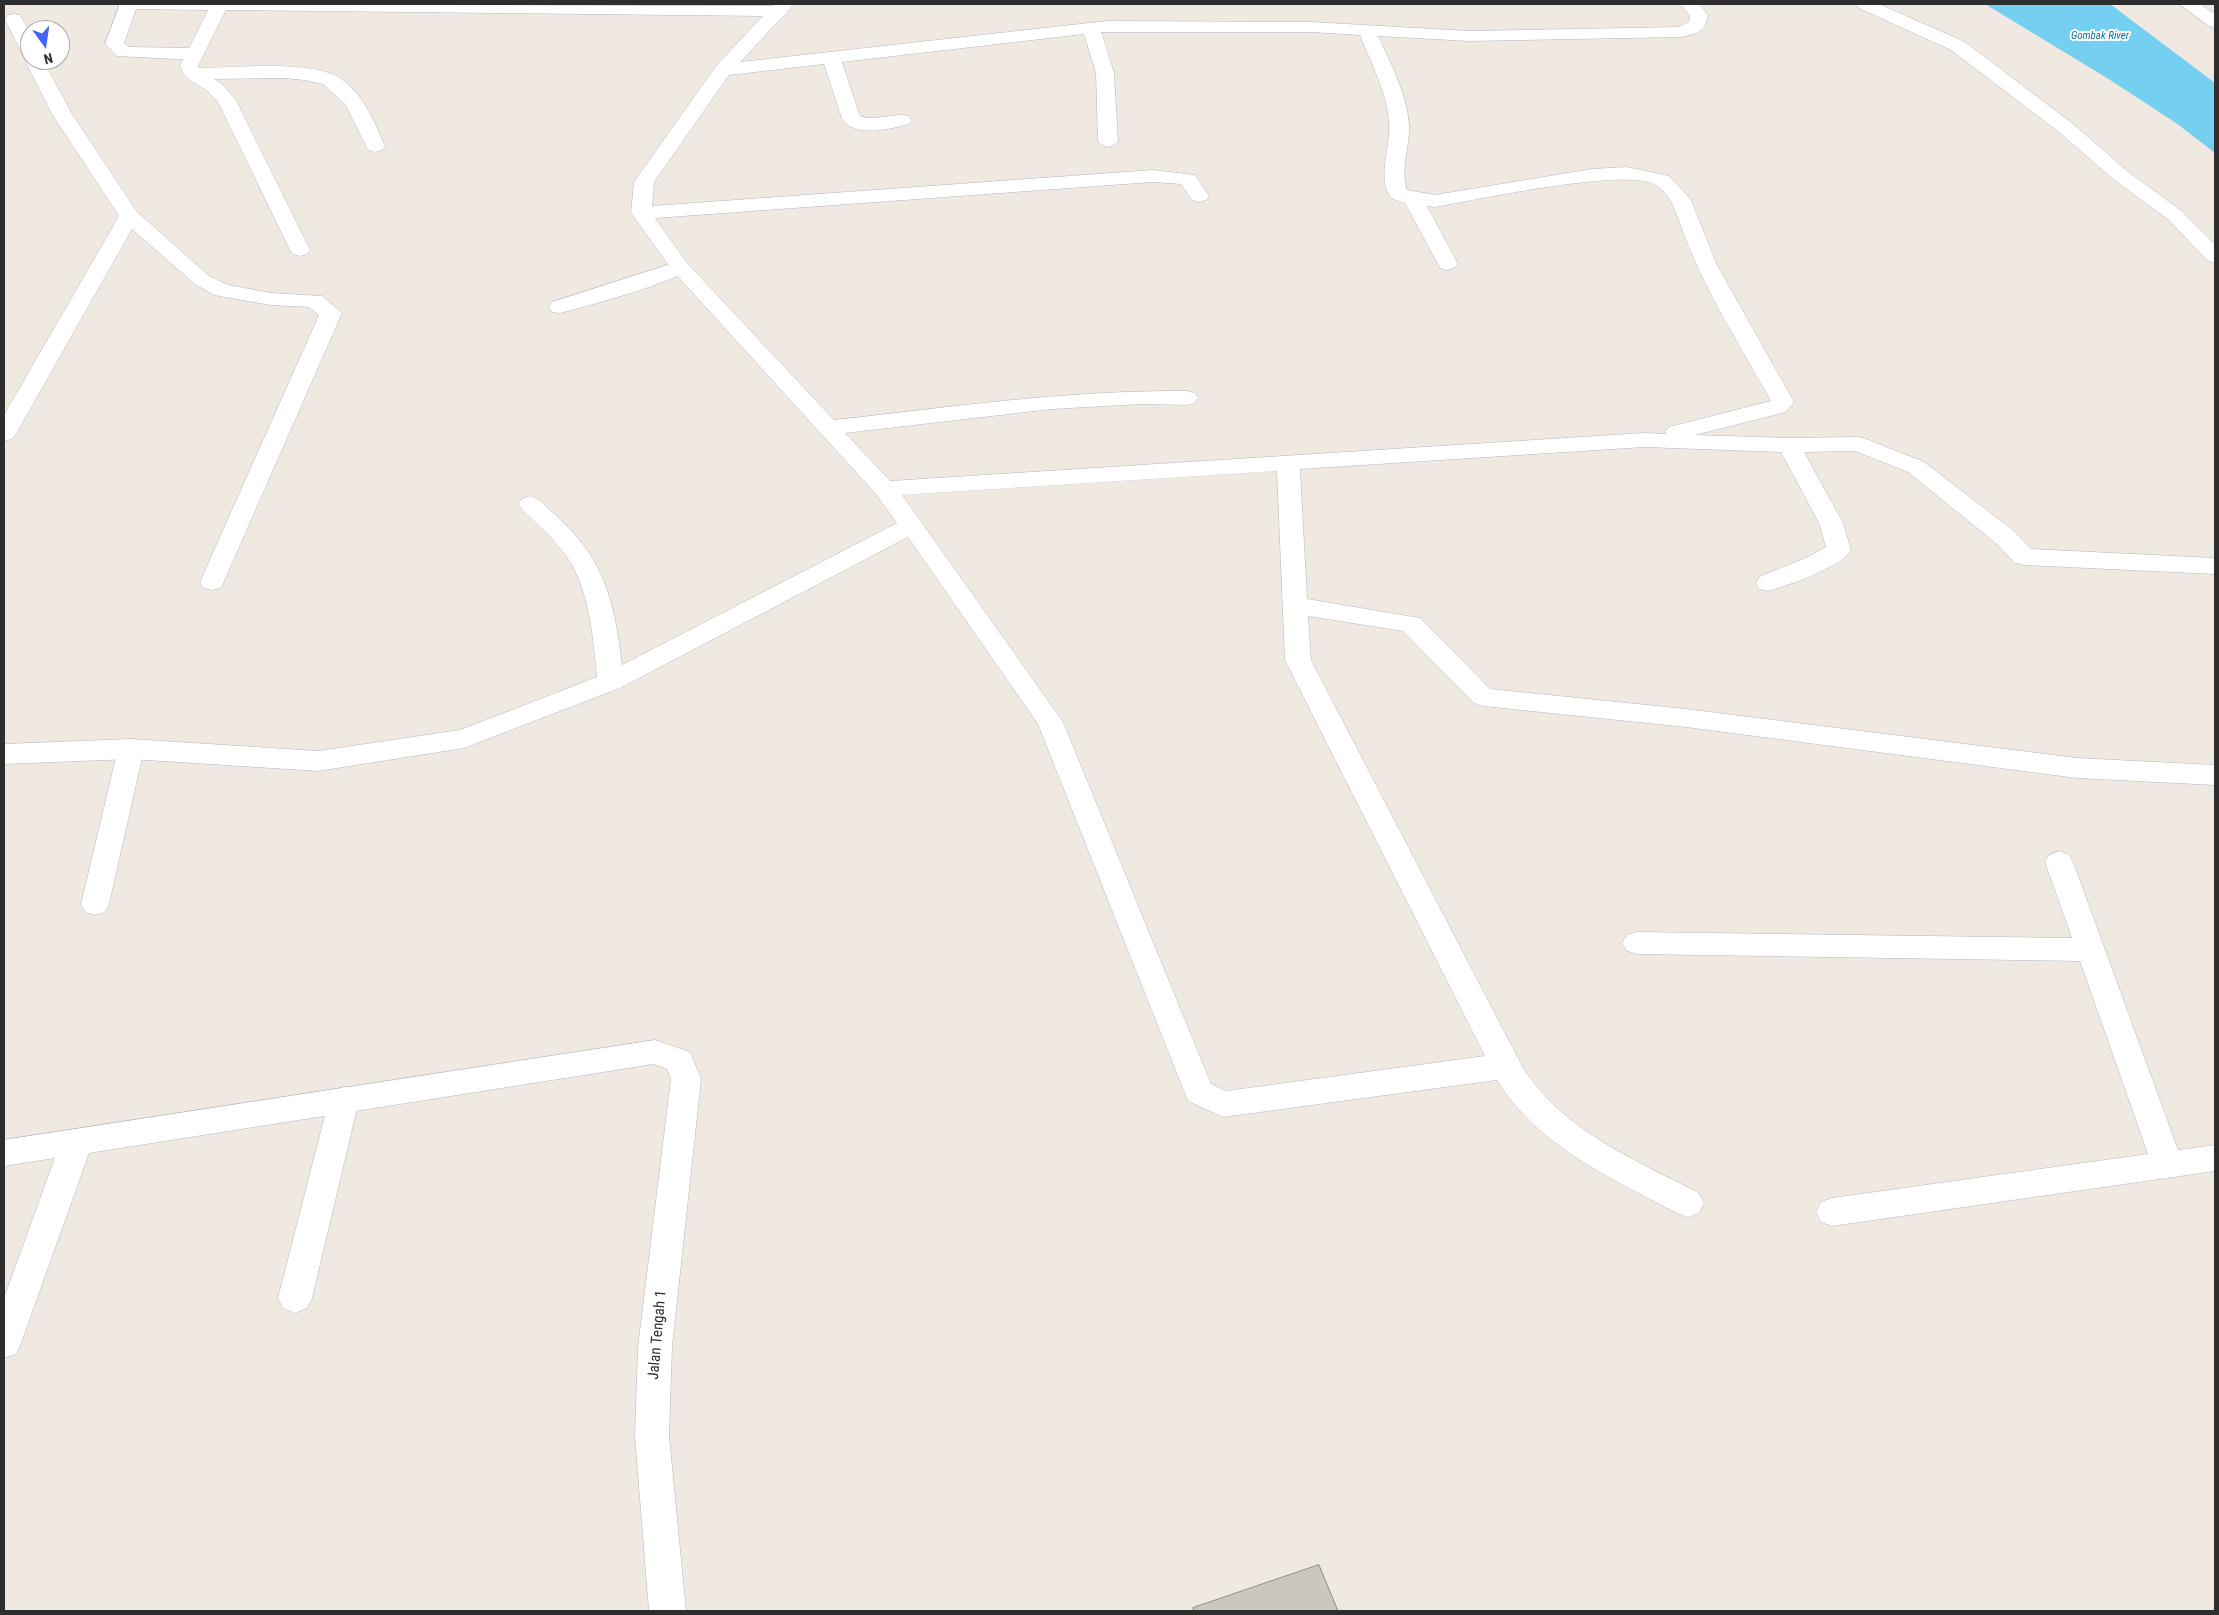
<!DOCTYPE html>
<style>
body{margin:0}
#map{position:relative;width:2219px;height:1615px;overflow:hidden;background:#efe9e1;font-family:"Roboto Condensed",sans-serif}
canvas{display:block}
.frame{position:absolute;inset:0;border:5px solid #2e2e2e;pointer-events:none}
.north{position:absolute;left:20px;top:20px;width:50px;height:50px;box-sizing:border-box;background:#fff;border:1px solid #ababab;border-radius:50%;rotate:166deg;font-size:14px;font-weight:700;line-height:20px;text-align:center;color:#2e2e2e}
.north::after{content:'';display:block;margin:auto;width:18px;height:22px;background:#4264fb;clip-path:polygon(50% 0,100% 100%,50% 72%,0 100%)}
</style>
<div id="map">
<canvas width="2219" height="1615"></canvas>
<div class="frame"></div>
<div class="north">N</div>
</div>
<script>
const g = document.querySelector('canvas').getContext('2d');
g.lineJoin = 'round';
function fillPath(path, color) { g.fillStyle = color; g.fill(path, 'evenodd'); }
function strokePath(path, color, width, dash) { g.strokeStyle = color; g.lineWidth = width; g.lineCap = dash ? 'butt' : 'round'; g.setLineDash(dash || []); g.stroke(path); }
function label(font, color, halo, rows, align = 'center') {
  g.font = font + ' "Roboto Condensed",sans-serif'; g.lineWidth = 4; g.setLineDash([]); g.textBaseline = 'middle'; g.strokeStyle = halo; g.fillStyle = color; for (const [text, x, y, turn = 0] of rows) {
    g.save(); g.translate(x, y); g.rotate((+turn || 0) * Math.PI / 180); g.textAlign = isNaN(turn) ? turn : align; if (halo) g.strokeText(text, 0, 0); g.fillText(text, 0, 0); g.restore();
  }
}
fillPath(new Path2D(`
 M 1985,4 L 2110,4 L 2215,83 L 2215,153 L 2176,123 L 2107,78 Z`), '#75cff0');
const building = new Path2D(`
 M 1319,1565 L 1338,1611 L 1194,1611 L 1193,1608 Z`);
fillPath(building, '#cbc7bf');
strokePath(building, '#8e8b86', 1);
const service = new Path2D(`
 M 120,4 L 138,4 L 124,43 L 129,47 L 195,48 L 202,50 L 204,54 L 202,58 L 195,60 L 117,56 L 105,44 Z
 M 2179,4 L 2200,4 L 2215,14 L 2215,27 L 2209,26 Z
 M 680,261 L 687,263 L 691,267 C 681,281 581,308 560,313 L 552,312 L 549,307 L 552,302 Z
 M 131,739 L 140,742 L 144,749 L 109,904 L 105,912 L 95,915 L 85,912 L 81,904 L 118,749 L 122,742 Z
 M 344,1087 L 355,1091 L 359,1100 L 312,1298 L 307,1308 L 295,1313 L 283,1308 L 278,1298 L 329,1100 L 333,1091 Z`);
const minor = new Path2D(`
 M 117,4 L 773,6 L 774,4 L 793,4 L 786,15 L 783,16 L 740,62 L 1107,21 L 1311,22 L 1469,31 L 1678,27 L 1689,22 L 1690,16 L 1681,4 L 1699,4 L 1708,15 C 1706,32 1696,34 1681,37 L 1469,41 L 1378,36 C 1391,64 1407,94 1409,125 C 1410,147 1400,168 1407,190 L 1435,195 L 1592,169 L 1627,167 L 1669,176 L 1691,200 L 1717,265 L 1794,402 L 1786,412 L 1695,435 L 1789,438 L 1858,437 L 1866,439 L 1924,462 L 2015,532 L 2031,549 L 2215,558 L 2215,574 L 2024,565 L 2015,563 L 1997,544 L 1908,472 L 1855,451 L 1804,452 L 1843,523 L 1851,550 C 1840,568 1789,585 1768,591 L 1759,589 L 1756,583 L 1759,577 L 1808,557 L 1826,547 L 1819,523 L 1781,452 L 1644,447 L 1300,469 L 1307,599 L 1420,618 L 1490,689 L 1686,709 L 2077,758 L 2215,765 L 2215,785 L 2077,778 L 1686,727 L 1483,706 L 1474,703 L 1403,631 L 1308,616 L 1311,660 L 1523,1068 C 1562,1130 1637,1161 1699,1193 L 1704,1203 L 1699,1213 L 1688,1217 L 1677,1213 C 1611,1178 1537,1146 1497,1080 L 1223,1117 L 1188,1101 L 1038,724 L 908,537 L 620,688 L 464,748 L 318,771 L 131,759 L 4,764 L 4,744 L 131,739 L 318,751 L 460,730 L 597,677 C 593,638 590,591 567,557 C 555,539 537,525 522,509 L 518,504 L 522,499 L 530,496 L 538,499 C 554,514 571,528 584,546 C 610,580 617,623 622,665 L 897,523 L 876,494 L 673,271 L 631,213 L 634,182 L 716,66 L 763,16 L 226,10 L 198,66 L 199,68 C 234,68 309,60 338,77 C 362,91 374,121 385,146 L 382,150 L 375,152 L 368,150 L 345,104 L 323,84 L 304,80 L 285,78 L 214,79 L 221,83 L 236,100 L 310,250 L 307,254 L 300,256 L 293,254 L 290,250 L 218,102 C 214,98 210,93 206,90 C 195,82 185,80 180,66 L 208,10 L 126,9 L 120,8 ZM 1101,32 L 1311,32 L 1360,35 C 1371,63 1387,92 1389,122 C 1391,145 1380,168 1387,191 C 1390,200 1397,200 1405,203 L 1440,268 L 1447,270 L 1454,268 L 1458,264 L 1427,206 L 1435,207 C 1475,200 1627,167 1656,185 C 1673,196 1678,219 1685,237 C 1707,294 1741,347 1771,401 L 1669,427 L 1665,432 L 1667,434 L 1644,433 L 890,481 L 845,433 L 1052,409 L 1142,404 L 1187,405 L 1195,403 L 1198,398 L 1195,393 L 1187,391 C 1068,390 951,407 834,420 L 687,263 L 655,218 L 1153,182 L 1181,184 L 1192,200 L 1199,202 L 1206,200 L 1209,196 L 1195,175 L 1153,170 L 652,206 L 654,182 L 729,75 L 824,64 L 842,119 C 855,138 890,129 909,124 L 912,120 L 909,116 C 893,112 876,122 860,116 L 842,62 L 1084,34 L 1096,73 L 1098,141 L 1101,145 L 1108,147 L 1115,145 L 1118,141 L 1114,73 ZM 1277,471 L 1285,660 L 1485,1056 L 1226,1091 L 1211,1084 L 1063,722 L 902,495 Z
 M 1856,4 L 1879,4 L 1965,42 L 2073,124 L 2127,171 L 2183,212 L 2215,245 L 2215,263 L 2208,261 L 2169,220 L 2113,179 L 2059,132 L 1951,50 L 1859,8 Z
 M 14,14 L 20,15 L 30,33 L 30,60 L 43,60 L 72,114 L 137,212 L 209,276 L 228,285 L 271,293 L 322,296 L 342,313 L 221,588 L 212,590 L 203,588 L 200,582 L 319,315 L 309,307 L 271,305 L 214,295 L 195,284 L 132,229 L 16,434 L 12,439 L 4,441 L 4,415 L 119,216 L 52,114 L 25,60 L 28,56 L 23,55 L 5,19 L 8,15 Z
 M 2059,851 L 2069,855 L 2073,862 L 2178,1150 L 2215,1145 L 2215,1171 L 1832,1226 L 1821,1222 L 1816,1212 L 1821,1202 L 1832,1198 L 2148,1154 L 2080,961 L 1637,954 L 1627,951 L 1622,943 L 1627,935 L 1637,932 L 2072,938 L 2045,862 L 2049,855 Z
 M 655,1040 L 690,1052 L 701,1079 L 672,1347 L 669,1436 L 686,1611 L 649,1611 L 635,1436 L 638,1347 L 671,1079 L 667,1069 L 654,1064 L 89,1153 L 21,1343 L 16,1354 L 4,1358 L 4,1298 L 55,1158 L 4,1166 L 4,1140 Z`);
strokePath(service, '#b4b7c1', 1);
strokePath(minor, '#b4b7c1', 1);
fillPath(service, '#fff');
fillPath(minor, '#fff');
label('italic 11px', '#0d6fa3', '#fff', [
 ["Gombak River",2100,36]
]);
label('15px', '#2e2e2e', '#fff', [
 ["Jalan Tengah 1",658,1335,-85]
]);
</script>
